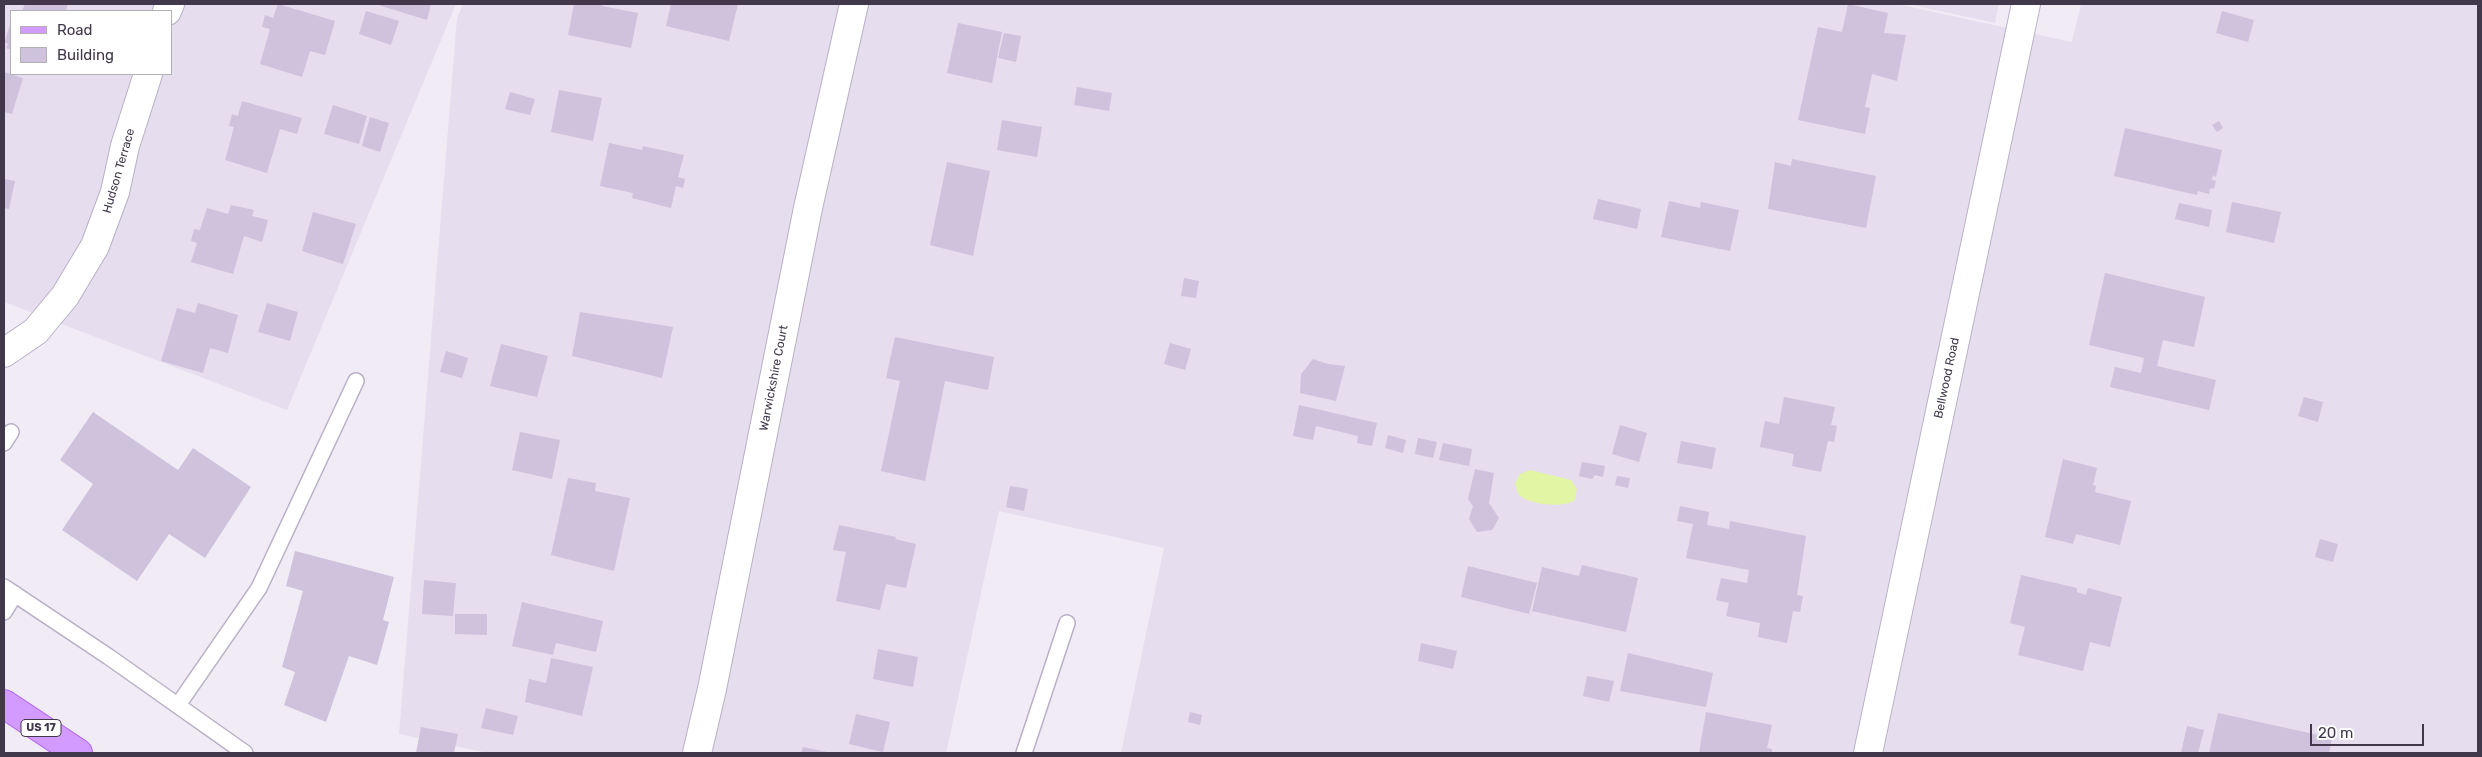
<!DOCTYPE html>
<style>
body{margin:0}
#map{position:relative;width:2482px;height:757px;overflow:hidden;background:#f1ebf6;font-family:Rubik,sans-serif}
canvas{display:block}
.frame{position:absolute;inset:0;border:5px solid #41384b;pointer-events:none}
.legend{position:absolute;left:10px;top:10px;width:162px;height:65px;box-sizing:border-box;background:#fff;border:1px solid #b3afb7;margin:0;padding:6px 9px;list-style:none;font-size:15px;color:#41384b}
.legend li{display:flex;align-items:center;gap:10px;height:25px}
.legend b{width:25px;border:1px solid #b3afb7}
.scale{position:absolute;left:2310px;top:724px;width:114px;height:22px;box-sizing:border-box;border:2px solid #41384b;border-top:0;padding-left:6px;font-size:15px;line-height:18px;white-space:nowrap;color:#41384b;-webkit-text-stroke:4px #fff;paint-order:stroke}
</style>
<div id="map">
<canvas width="2482" height="757"></canvas>
<div class="frame"></div>
<ul class="legend">
<li><b style="height:6px;background:#d39bff"></b>Road</li>
<li><b style="height:14px;background:#cec2dc"></b>Building</li>
</ul>
<div class="scale">20 m</div>
</div>
<script>
const g = document.querySelector('canvas').getContext('2d');
g.lineJoin = 'round';
function fillPath(path, color) { g.fillStyle = color; g.fill(path, 'evenodd'); }
function strokePath(path, color, width, dash) { g.strokeStyle = color; g.lineWidth = width; g.lineCap = dash ? 'butt' : 'round'; g.setLineDash(dash || []); g.stroke(path); }
function label(font, color, halo, rows, align = 'center') {
  g.font = font + ' Rubik,sans-serif'; g.lineWidth = 5; g.setLineDash([]); g.textBaseline = 'middle'; g.strokeStyle = halo; g.fillStyle = color; for (const [text, x, y, turn = 0] of rows) {
    g.save(); g.translate(x, y); g.rotate((+turn || 0) * Math.PI / 180); g.textAlign = isNaN(turn) ? turn : align; if (halo) g.strokeText(text, 0, 0); g.fillText(text, 0, 0); g.restore();
  }
}
fillPath(new Path2D(`
 M 4,4 L 456,4 L 287,410 L 4,302 ZM 11,11 L 171,11 L 171,74 L 11,74 Z
 M 463,4 L 1897,4 L 2072,42 L 2081,4 L 2478,4 L 2478,753 L 1121,753 L 1164,548 L 999,511 L 946,753 L 488,753 L 399,734 L 457,18 Z
 M 1908,4 L 1999,4 L 1995,23 Z`), '#e6ddee');
fillPath(new Path2D(`
 M 1530,470 L 1571,480 L 1577,489 L 1575,500 C 1565,508 1532,505 1522,497 C 1517,494 1516,488 1515,483 L 1520,474 Z`), '#e1f5a5');
fillPath(new Path2D(`
 M 25,4 L 68,4 L 66,11 L 22,11 Z
 M 278,4 L 335,21 L 325,55 L 310,51 L 302,77 L 260,64 L 270,29 L 262,27 L 265,15 L 273,18 Z
 M 375,4 L 431,4 L 427,20 Z
 M 574,4 L 602,4 L 602,6 L 638,13 L 631,48 L 568,35 Z
 M 671,4 L 738,4 L 729,41 L 666,26 Z
 M 1848,4 L 1888,13 L 1884,33 L 1906,35 L 1897,81 L 1872,74 L 1865,107 L 1870,108 L 1865,134 L 1798,120 L 1818,27 L 1842,32 Z
 M 366,11 L 399,21 L 391,45 L 359,34 Z
 M 2222,11 L 2254,20 L 2248,42 L 2216,33 Z
 M 958,23 L 1002,32 L 992,83 L 947,73 Z
 M 9,27 L 11,28 L 11,50 L 6,48 L 8,44 L 5,42 Z
 M 1004,33 L 1021,36 L 1016,62 L 998,58 Z
 M 4,72 L 23,78 L 12,114 L 4,112 Z
 M 1077,87 L 1112,93 L 1109,111 L 1074,105 Z
 M 559,90 L 602,98 L 593,141 L 551,132 Z
 M 510,92 L 535,99 L 530,115 L 505,109 Z
 M 242,101 L 302,118 L 297,134 L 280,129 L 267,173 L 225,160 L 234,127 L 229,126 L 232,114 L 238,116 Z
 M 333,105 L 367,116 L 359,144 L 324,134 Z
 M 370,117 L 389,123 L 380,152 L 362,146 Z
 M 1002,120 L 1042,127 L 1037,157 L 997,150 Z
 M 2219,121 L 2223,128 L 2217,132 L 2212,125 Z
 M 2125,128 L 2222,150 L 2216,177 L 2213,175 L 2212,180 L 2216,181 L 2214,189 L 2210,188 L 2209,194 L 2198,191 L 2197,195 L 2114,176 Z
 M 609,143 L 642,150 L 643,146 L 684,155 L 678,177 L 685,179 L 683,188 L 676,186 L 671,208 L 632,198 L 633,193 L 600,186 Z
 M 1792,159 L 1876,176 L 1866,228 L 1768,209 L 1775,162 L 1791,166 Z
 M 947,162 L 990,171 L 973,256 L 930,245 Z
 M 4,179 L 15,181 L 9,209 L 4,208 Z
 M 1598,199 L 1641,209 L 1637,229 L 1593,219 Z
 M 1669,201 L 1700,208 L 1701,202 L 1739,210 L 1730,251 L 1661,237 Z
 M 2232,202 L 2281,212 L 2274,243 L 2226,232 Z
 M 2179,203 L 2212,210 L 2209,227 L 2175,219 Z
 M 231,205 L 254,210 L 252,216 L 268,220 L 262,242 L 244,236 L 233,274 L 191,262 L 197,243 L 191,241 L 194,229 L 200,230 L 207,208 L 228,214 Z
 M 313,212 L 356,224 L 343,264 L 302,251 Z
 M 2105,273 L 2205,297 L 2194,347 L 2163,340 L 2157,366 L 2216,380 L 2209,410 L 2110,387 L 2115,367 L 2141,373 L 2144,358 L 2089,345 Z
 M 1184,278 L 1199,281 L 1196,298 L 1181,296 Z
 M 198,303 L 238,315 L 228,353 L 210,348 L 203,373 L 161,361 L 177,308 L 195,313 Z
 M 267,303 L 298,312 L 290,341 L 258,332 Z
 M 580,312 L 673,327 L 662,378 L 572,356 Z
 M 895,337 L 994,357 L 988,390 L 945,381 L 925,481 L 881,471 L 900,381 L 886,378 Z
 M 1170,343 L 1191,349 L 1185,370 L 1164,364 Z
 M 501,344 L 548,356 L 537,397 L 490,386 Z
 M 446,351 L 468,358 L 462,378 L 440,372 Z
 M 1313,359 L 1328,364 L 1345,366 L 1336,401 L 1300,393 L 1301,374 Z
 M 1784,397 L 1835,407 L 1831,425 L 1837,426 L 1834,442 L 1828,441 L 1821,472 L 1792,466 L 1794,454 L 1760,447 L 1765,421 L 1779,424 Z
 M 2304,397 L 2323,402 L 2318,422 L 2298,416 Z
 M 1299,405 L 1377,423 L 1372,446 L 1357,443 L 1358,436 L 1316,426 L 1313,440 L 1293,436 Z
 M 93,412 L 178,470 L 193,448 L 251,487 L 205,558 L 169,534 L 137,581 L 62,530 L 93,484 L 60,460 Z
 M 1620,425 L 1647,433 L 1639,462 L 1612,454 Z
 M 520,432 L 560,440 L 552,479 L 512,470 Z
 M 1388,435 L 1406,440 L 1403,453 L 1385,448 Z
 M 1418,438 L 1437,442 L 1433,458 L 1415,454 Z
 M 1681,441 L 1716,448 L 1712,469 L 1677,463 Z
 M 1443,443 L 1472,449 L 1469,466 L 1439,460 Z
 M 2063,459 L 2097,468 L 2093,485 L 2096,486 L 2095,492 L 2131,501 L 2120,545 L 2076,534 L 2073,544 L 2045,537 Z
 M 1582,462 L 1605,466 L 1603,477 L 1595,475 L 1592,479 L 1579,476 Z
 M 1475,469 L 1494,473 L 1489,503 L 1499,518 L 1492,530 L 1477,532 L 1469,519 L 1473,506 L 1468,499 Z
 M 1617,476 L 1630,478 L 1628,488 L 1615,485 Z
 M 568,478 L 596,483 L 595,491 L 630,498 L 614,571 L 551,555 Z
 M 1010,486 L 1028,489 L 1024,511 L 1006,507 Z
 M 1680,506 L 1709,512 L 1707,525 L 1729,529 L 1730,521 L 1806,536 L 1797,595 L 1803,596 L 1800,612 L 1793,611 L 1787,643 L 1758,637 L 1760,623 L 1726,616 L 1729,603 L 1716,600 L 1721,578 L 1747,583 L 1749,570 L 1686,558 L 1693,524 L 1677,521 Z
 M 839,525 L 896,537 L 895,539 L 916,544 L 906,588 L 886,584 L 880,610 L 836,601 L 846,552 L 833,550 Z
 M 2320,539 L 2338,544 L 2333,562 L 2315,557 Z
 M 295,551 L 394,577 L 383,620 L 389,622 L 377,665 L 349,656 L 326,722 L 284,705 L 295,672 L 282,667 L 303,591 L 286,586 Z
 M 1582,565 L 1638,578 L 1626,632 L 1532,611 L 1542,567 L 1579,576 Z
 M 1468,566 L 1537,583 L 1529,614 L 1461,597 Z
 M 2021,575 L 2077,588 L 2077,592 L 2086,595 L 2088,588 L 2122,597 L 2110,647 L 2090,642 L 2083,671 L 2018,655 L 2025,627 L 2010,623 Z
 M 424,580 L 456,583 L 453,616 L 422,614 Z
 M 522,602 L 603,621 L 596,652 L 556,643 L 553,655 L 512,646 Z
 M 455,614 L 487,614 L 487,635 L 455,634 Z
 M 1421,643 L 1457,651 L 1453,669 L 1418,661 Z
 M 878,649 L 918,657 L 913,687 L 873,679 Z
 M 1628,653 L 1713,673 L 1706,707 L 1620,691 Z
 M 551,658 L 593,667 L 582,716 L 525,702 L 529,679 L 546,683 Z
 M 1587,676 L 1614,681 L 1609,702 L 1583,696 Z
 M 486,708 L 518,716 L 513,735 L 481,728 Z
 M 1190,712 L 1202,715 L 1200,725 L 1188,722 Z
 M 1706,712 L 1772,725 L 1767,748 L 1772,749 L 1772,753 L 1699,753 Z
 M 2218,713 L 2332,738 L 2329,753 L 2209,753 Z
 M 856,714 L 890,722 L 883,752 L 849,744 Z
 M 2187,726 L 2204,730 L 2198,753 L 2181,753 Z
 M 421,727 L 458,734 L 454,753 L 416,753 Z
 M 803,747 L 827,752 L 827,753 L 801,753 Z`), '#cec2dc');
const lane = new Path2D(`
 M 4,443 L 11,432
 M 4,587 L 109,657 L 245,753
 M 4,612 L 15,594
 M 178,705 L 259,588 L 356,381
 M 1024,753 L 1067,623`);
const street = new Path2D(`
 M 167,11 L 170,4
 M 4,353 L 36,331 L 65,296 L 95,246 L 115,192 L 125,146 L 148,74
 M 697,753 L 712,689 L 808,208 L 854,4
 M 1868,753 L 2026,4`);
const primary = new Path2D(`
 M 4,704 L 78,753`);
strokePath(lane, '#bab0c6', 18);
strokePath(street, '#bab0c6', 30);
strokePath(primary, '#ad64eb', 30);
strokePath(lane, '#fff', 15);
strokePath(street, '#fff', 28);
strokePath(primary, '#d39bff', 28);
for (const [x, y, w] of [
 [41,728,40]
]) { const box = new Path2D(); box.roundRect(x - w / 2, y - 8.5, w, 17, 4); g.fillStyle = '#fff'; g.fill(box); strokePath(box, '#41384b', 1); }
label('bold 11px', '#41384b', null, [
 ["US 17",41,728]
]);
label('12px', '#41384b', '#fff', [
 ["Hudson Terrace",119,171,-74],
 ["Warwickshire Court",774,378,-79],
 ["Bellwood Road",1947,378,-78]
]);
</script>
